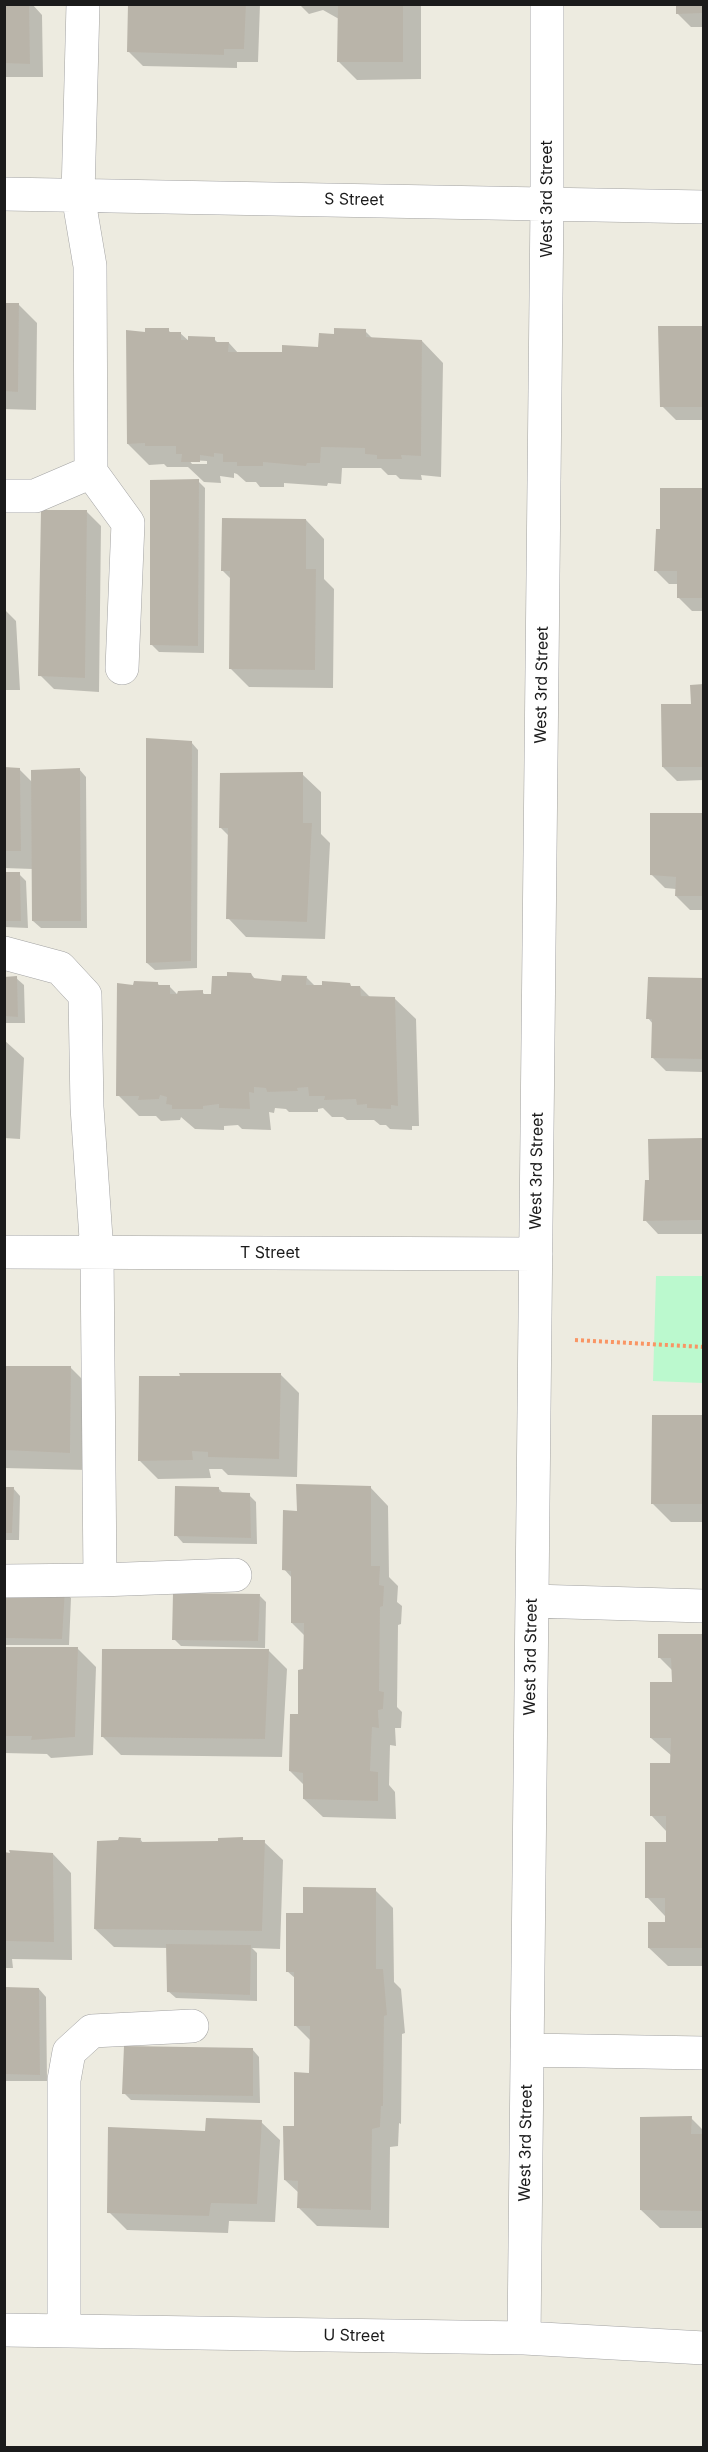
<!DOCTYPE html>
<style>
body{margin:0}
#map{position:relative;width:708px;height:2452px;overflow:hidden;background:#edebe0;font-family:Inter,sans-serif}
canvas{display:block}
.frame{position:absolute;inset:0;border:6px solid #1b1b1b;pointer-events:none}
</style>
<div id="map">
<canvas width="708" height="2452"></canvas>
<div class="frame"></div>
</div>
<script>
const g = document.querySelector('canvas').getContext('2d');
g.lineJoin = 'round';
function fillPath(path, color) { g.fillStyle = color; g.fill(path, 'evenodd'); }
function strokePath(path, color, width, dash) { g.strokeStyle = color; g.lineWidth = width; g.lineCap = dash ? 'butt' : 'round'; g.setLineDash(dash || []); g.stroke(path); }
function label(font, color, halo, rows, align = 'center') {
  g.font = font + ' Inter,sans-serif'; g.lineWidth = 6; g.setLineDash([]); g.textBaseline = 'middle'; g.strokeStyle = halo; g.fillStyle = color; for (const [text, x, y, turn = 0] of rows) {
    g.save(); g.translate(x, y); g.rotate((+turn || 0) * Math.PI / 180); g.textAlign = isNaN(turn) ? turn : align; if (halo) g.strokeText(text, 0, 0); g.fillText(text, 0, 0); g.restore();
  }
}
fillPath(new Path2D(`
 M 656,1276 L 703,1276 L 703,1383 L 653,1381 Z`), '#bbf9ce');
fillPath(new Path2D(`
 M 4,4 L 32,4 L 42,15 L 43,77 L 4,77 Z
 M 129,4 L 260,4 L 258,62 L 237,62 L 237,68 L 143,66 L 129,52 Z
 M 299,4 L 421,4 L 421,79 L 357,80 L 339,62 L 339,19 L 323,10 L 309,14 Z
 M 704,4 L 704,27 L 691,27 L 677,13 Z
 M 4,304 L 18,304 L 37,323 L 36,410 L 4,409 Z
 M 704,328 L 704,420 L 676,420 L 662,406 Z
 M 168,330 L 172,334 L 180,333 L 190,342 L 214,339 L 218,343 L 229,343 L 239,354 L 284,354 L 319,349 L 335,335 L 365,331 L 373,339 L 422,341 L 443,363 L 441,477 L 421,475 L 422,480 L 400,479 L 396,475 L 388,475 L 381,468 L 342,468 L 341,484 L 328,483 L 327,486 L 284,483 L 284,487 L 260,487 L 256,482 L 246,482 L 237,474 L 234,473 L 234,478 L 220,476 L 221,483 L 204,482 L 188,467 L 167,467 L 164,464 L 149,465 L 128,444 L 146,334 ZM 189,460 L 207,461 L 207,464 L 192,464 Z
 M 198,481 L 205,488 L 204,653 L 159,652 L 152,645 Z
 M 704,490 L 704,611 L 692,611 L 678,597 L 678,584 L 669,584 L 655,570 L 662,530 Z
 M 87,512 L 101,526 L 99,692 L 54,689 L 40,675 Z
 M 306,520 L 324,539 L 324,579 L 334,589 L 333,688 L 249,687 L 231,669 L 231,579 L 222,570 Z
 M 4,609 L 16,621 L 20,690 L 4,690 Z
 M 704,686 L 704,780 L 677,781 L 663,767 Z
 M 191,742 L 198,750 L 197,968 L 155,970 L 147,963 Z
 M 4,769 L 19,769 L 33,783 L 79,769 L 86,777 L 87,928 L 41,928 L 33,921 L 33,869 L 4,868 Z
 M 302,774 L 321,792 L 321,834 L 330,843 L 325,939 L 246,937 L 228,918 L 229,836 L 220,827 Z
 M 704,815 L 704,910 L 690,910 L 676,896 L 676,889 L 665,888 L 651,874 Z
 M 4,874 L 19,874 L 26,881 L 28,928 L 4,927 Z
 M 251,974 L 256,980 L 282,983 L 307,978 L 315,986 L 360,987 L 371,998 L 394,998 L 416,1019 L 419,1126 L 412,1126 L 412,1130 L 390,1129 L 386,1125 L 380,1125 L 374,1120 L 347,1120 L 343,1117 L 332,1117 L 323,1108 L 318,1109 L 318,1112 L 289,1112 L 286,1109 L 275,1108 L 274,1113 L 269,1112 L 271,1130 L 242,1129 L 238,1125 L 224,1126 L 224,1130 L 195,1129 L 181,1117 L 180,1120 L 161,1121 L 156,1116 L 139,1116 L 118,1095 L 134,986 L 157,983 L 160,986 L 169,986 L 178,995 L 202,992 L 206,996 L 213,995 Z
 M 4,978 L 16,978 L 24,985 L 25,1023 L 4,1023 Z
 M 704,980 L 704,1072 L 666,1071 L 652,1057 L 653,1024 L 648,1018 Z
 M 4,1040 L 24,1058 L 20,1139 L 4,1138 Z
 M 704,1140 L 704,1234 L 658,1234 L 645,1220 L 651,1182 Z
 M 70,1367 L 89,1386 L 88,1470 L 4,1468 L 4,1368 Z
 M 281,1375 L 299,1393 L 297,1477 L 228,1475 L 222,1469 L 209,1469 L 211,1478 L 158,1479 L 140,1461 Z
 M 704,1416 L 704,1522 L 671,1522 L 653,1504 Z
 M 370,1487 L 388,1506 L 389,1577 L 398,1586 L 397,1602 L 402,1606 L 401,1624 L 398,1625 L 397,1707 L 402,1712 L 401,1728 L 395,1728 L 396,1746 L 390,1745 L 389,1785 L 395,1792 L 396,1819 L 323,1817 L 304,1799 L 304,1785 L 290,1771 L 305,1670 L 305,1636 L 292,1623 L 292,1578 L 284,1569 L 298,1512 Z
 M 4,1488 L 13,1488 L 20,1496 L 19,1540 L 4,1540 Z
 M 218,1488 L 224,1494 L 249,1495 L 256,1502 L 257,1544 L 183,1543 L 176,1535 Z
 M 4,1591 L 64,1591 L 71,1598 L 69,1645 L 4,1645 Z
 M 259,1595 L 266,1602 L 265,1648 L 181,1646 L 174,1639 Z
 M 704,1635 L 704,1966 L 668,1966 L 649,1948 L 666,1924 L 665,1916 L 647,1897 L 668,1844 L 667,1832 L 651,1815 L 672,1765 L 672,1756 L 651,1738 L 673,1684 L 673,1671 L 660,1658 Z
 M 4,1648 L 77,1648 L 96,1667 L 93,1755 L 51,1758 L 47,1754 L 4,1753 Z
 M 269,1651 L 287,1669 L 282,1757 L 121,1755 L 102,1736 Z
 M 140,1839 L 144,1844 L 219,1843 L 242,1839 L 245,1842 L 264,1842 L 283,1860 L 280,1949 L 252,1948 L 257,1953 L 257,2001 L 176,1998 L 168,1991 L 168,1948 L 114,1947 L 95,1929 Z
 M 4,1854 L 53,1854 L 71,1873 L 72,1960 L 12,1959 L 13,1968 L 4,1968 Z
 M 375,1890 L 393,1908 L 394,1982 L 401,1989 L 405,2033 L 402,2034 L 401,2124 L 399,2123 L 398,2146 L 390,2147 L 389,2228 L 317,2226 L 299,2208 L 299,2193 L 285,2180 L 296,2128 L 311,2074 L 311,2041 L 295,2025 L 296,1979 L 287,1971 L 304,1915 Z
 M 4,1989 L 39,1989 L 46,1997 L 47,2081 L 4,2081 Z
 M 252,2049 L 259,2057 L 260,2103 L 131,2100 L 124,2093 Z
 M 691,2118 L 704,2131 L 704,2228 L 660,2228 L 641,2210 Z
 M 261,2122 L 280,2140 L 275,2222 L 229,2221 L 228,2233 L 127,2230 L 109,2212 L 206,2132 Z`), '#0003');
fillPath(new Path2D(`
 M 4,4 L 29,4 L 30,64 L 4,63 Z
 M 128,4 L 246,4 L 244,49 L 224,49 L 224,55 L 127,52 Z
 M 338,4 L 403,4 L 403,62 L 337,62 Z
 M 676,4 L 704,4 L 704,13 L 676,14 Z
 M 4,303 L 19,303 L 18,392 L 4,391 Z
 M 658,326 L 704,326 L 704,407 L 660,407 Z
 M 145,328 L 169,328 L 169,332 L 181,332 L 181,340 L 188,340 L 188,336 L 215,337 L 215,342 L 229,342 L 228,352 L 282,352 L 282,345 L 318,347 L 319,333 L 334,334 L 334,328 L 366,329 L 366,337 L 422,340 L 421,456 L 401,455 L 402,459 L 377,459 L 377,455 L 365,454 L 365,448 L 321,447 L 320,463 L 307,463 L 306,466 L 263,462 L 263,466 L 237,466 L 237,462 L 223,462 L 223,454 L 214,453 L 214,457 L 200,455 L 200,462 L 181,462 L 182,454 L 176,454 L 176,446 L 145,446 L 145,443 L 127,444 L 126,330 L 145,332 Z
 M 199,479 L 198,646 L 150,645 L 150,480 Z
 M 660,488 L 704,488 L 704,598 L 677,598 L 677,571 L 654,571 L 656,529 L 660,529 Z
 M 41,510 L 87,510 L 85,678 L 38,676 Z
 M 222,518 L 306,519 L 306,569 L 316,569 L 315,670 L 229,669 L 230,571 L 221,571 Z
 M 704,684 L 704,767 L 662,767 L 661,704 L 691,704 L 690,685 Z
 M 146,738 L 192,741 L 191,961 L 146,963 Z
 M 4,767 L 20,768 L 21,851 L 4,851 Z
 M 80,768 L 81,921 L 32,921 L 31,770 Z
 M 303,772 L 303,823 L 312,823 L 307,922 L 226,919 L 228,828 L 219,828 L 220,773 Z
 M 650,813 L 704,813 L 704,896 L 675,896 L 676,877 L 650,875 Z
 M 4,872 L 20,872 L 21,921 L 4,921 Z
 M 227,972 L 251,973 L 253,978 L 281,981 L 282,975 L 307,976 L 306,985 L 322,985 L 322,981 L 350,983 L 351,986 L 360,986 L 361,996 L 395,997 L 398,1106 L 391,1105 L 391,1109 L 367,1108 L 367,1104 L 357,1105 L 356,1099 L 324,1100 L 325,1096 L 309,1096 L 308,1087 L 297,1088 L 298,1091 L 267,1092 L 266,1088 L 254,1087 L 254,1093 L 249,1092 L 250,1109 L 219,1108 L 219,1104 L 203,1106 L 203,1109 L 172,1109 L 172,1105 L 166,1104 L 167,1097 L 160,1095 L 159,1099 L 138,1100 L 139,1096 L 116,1096 L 117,983 L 133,985 L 134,981 L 158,982 L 158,985 L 170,985 L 170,994 L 177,994 L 178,991 L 203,990 L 203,994 L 211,994 L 212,976 L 227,976 Z
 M 17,976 L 18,1017 L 4,1016 L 4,977 Z
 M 648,977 L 704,978 L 704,1059 L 651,1058 L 652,1019 L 646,1019 Z
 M 704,1138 L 701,1220 L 643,1221 L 645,1180 L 649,1180 L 648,1139 Z
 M 4,1366 L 71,1366 L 70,1453 L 4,1450 Z
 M 179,1373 L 281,1373 L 279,1459 L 208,1457 L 208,1452 L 192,1451 L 193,1460 L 138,1461 L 139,1376 L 180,1376 Z
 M 652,1415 L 704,1415 L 703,1504 L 651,1504 Z
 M 296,1484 L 371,1486 L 371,1566 L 380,1566 L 379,1585 L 384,1586 L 383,1606 L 380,1607 L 379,1691 L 384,1692 L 383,1709 L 378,1710 L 379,1728 L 372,1727 L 370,1771 L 378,1772 L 378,1801 L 303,1799 L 303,1773 L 289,1771 L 290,1714 L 298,1714 L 298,1670 L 303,1669 L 304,1623 L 291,1623 L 291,1571 L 282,1570 L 283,1510 L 297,1511 Z
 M 175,1486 L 219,1487 L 219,1492 L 250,1493 L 251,1538 L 174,1536 Z
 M 4,1487 L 14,1487 L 12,1533 L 4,1533 Z
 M 4,1590 L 65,1590 L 62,1639 L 4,1638 Z
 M 173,1593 L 260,1594 L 258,1641 L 172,1640 Z
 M 658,1634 L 704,1634 L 704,1948 L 648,1948 L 648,1922 L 665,1922 L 665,1898 L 645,1898 L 645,1842 L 666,1842 L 666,1816 L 650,1816 L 650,1763 L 670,1763 L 671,1738 L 650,1738 L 650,1682 L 672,1682 L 671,1658 L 658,1658 Z
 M 4,1647 L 78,1647 L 75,1737 L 31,1740 L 32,1736 L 4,1736 Z
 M 102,1649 L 269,1649 L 265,1739 L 101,1737 Z
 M 119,1837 L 141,1838 L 140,1842 L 218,1841 L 218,1838 L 243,1837 L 243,1840 L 265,1840 L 262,1931 L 94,1929 L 97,1841 L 118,1840 Z
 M 9,1850 L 53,1853 L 54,1942 L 4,1941 L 4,1852 L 10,1853 Z
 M 303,1887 L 376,1888 L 376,1969 L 383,1969 L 387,2015 L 384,2016 L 383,2106 L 381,2106 L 380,2127 L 372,2129 L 371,2210 L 297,2208 L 298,2181 L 284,2180 L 283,2126 L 294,2126 L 294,2072 L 309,2073 L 310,2026 L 294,2026 L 294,1972 L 286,1972 L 286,1913 L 303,1913 Z
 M 166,1944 L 251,1945 L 250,1995 L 167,1992 Z
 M 4,1987 L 39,1988 L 40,2075 L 4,2074 Z
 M 124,2046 L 253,2048 L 253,2096 L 122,2094 Z
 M 692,2116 L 691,2134 L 704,2134 L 704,2211 L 640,2210 L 640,2117 Z
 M 206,2118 L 262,2120 L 257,2204 L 211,2203 L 209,2216 L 107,2213 L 108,2127 L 205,2131 Z`), '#b9b4a9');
const minor = new Path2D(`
 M 83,4 L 78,195 L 90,266 L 91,472 L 128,523 L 122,668
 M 4,194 L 704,207
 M 4,496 L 35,496 L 91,472
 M 4,953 L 60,968 L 85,995 L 87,1107 L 97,1253 L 100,1580 L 235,1575
 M 4,1252 L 536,1254
 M 4,1581 L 100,1580
 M 532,1601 L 704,1606
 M 527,2050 L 704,2053
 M 4,2330 L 524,2338 L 704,2348
 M 64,2331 L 64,2080 L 69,2052 L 92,2031 L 192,2026
 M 524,2338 L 547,204 L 547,4`);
strokePath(minor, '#a2a2a2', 34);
strokePath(new Path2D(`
 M 575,1340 L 704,1347`), '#f99564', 4, [3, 3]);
strokePath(minor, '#fff', 33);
label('16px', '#1b1b1b', '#fff', [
 ["West 3rd Street",547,199,-90],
 ["S Street",354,200,1],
 ["West 3rd Street",542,685,-89],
 ["West 3rd Street",537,1171,-89],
 ["T Street",270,1253],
 ["West 3rd Street",531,1657,-89],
 ["West 3rd Street",526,2143,-89],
 ["U Street",354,2336,1]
]);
</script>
